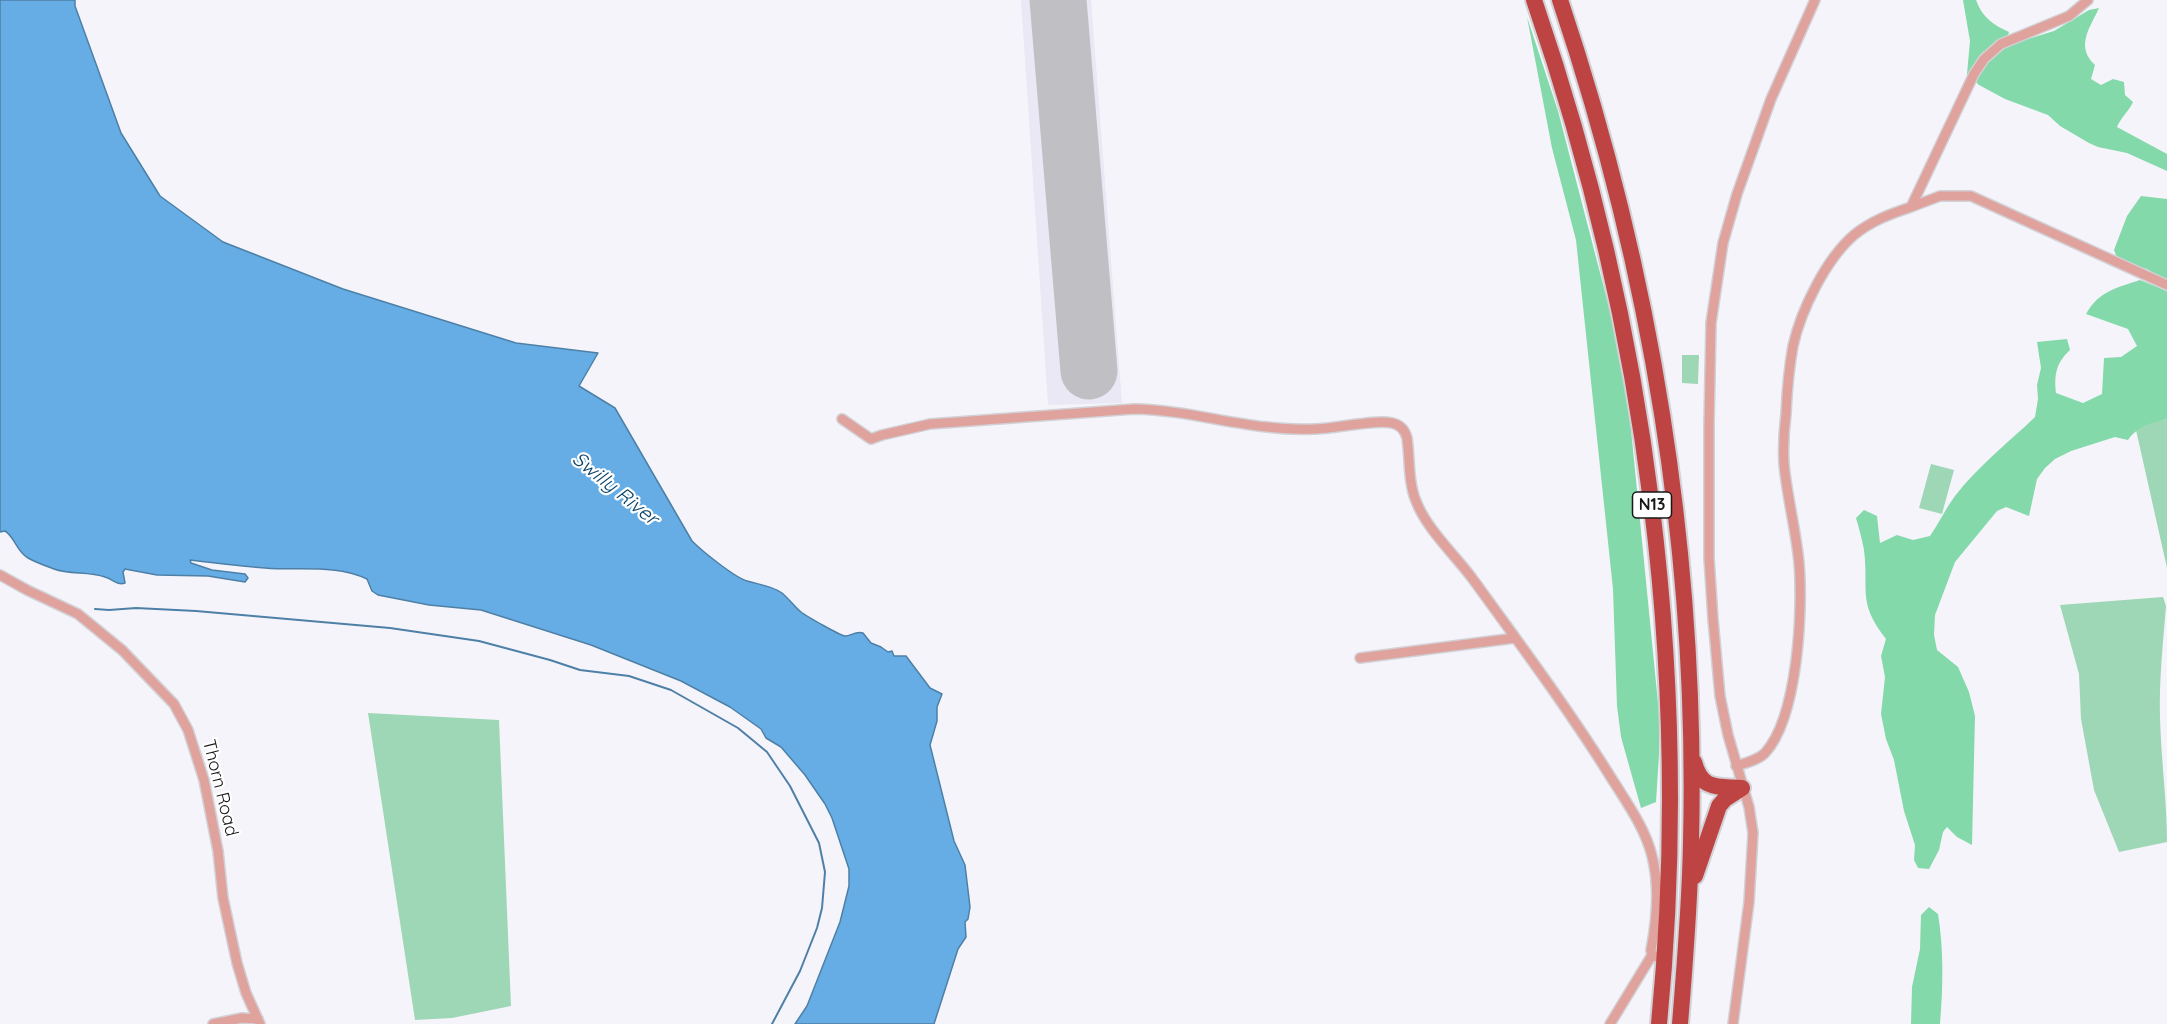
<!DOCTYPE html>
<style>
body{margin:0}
canvas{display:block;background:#f5f4fa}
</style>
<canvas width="2167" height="1024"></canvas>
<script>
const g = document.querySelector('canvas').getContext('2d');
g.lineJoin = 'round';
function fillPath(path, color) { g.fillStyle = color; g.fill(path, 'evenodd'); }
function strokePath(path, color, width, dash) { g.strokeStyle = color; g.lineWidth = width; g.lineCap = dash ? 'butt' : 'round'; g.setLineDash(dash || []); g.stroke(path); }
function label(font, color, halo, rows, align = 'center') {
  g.font = font + ' Quicksand,sans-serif'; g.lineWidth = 4.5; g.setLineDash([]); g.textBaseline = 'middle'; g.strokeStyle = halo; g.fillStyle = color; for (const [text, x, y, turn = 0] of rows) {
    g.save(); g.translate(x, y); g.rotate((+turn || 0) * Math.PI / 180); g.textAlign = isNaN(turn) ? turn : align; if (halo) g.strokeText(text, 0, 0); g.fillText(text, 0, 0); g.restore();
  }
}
fillPath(new Path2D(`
 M 1021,0 L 1091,0 L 1122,403 L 1048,405 Z`), '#e9e8f4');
fillPath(new Path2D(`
 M 1682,355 L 1699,355 L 1698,384 L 1682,383 Z
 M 2167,419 L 2167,568 L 2136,430 L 2151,422 Z
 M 1931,464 L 1954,470 L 1942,514 L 1919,508 Z
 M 2163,597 L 2166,606 C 2163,643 2159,680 2160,717 C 2161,759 2167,801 2167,842 L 2119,852 L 2094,790 L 2081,719 L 2079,674 L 2060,605 Z
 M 368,713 L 499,720 L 511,1006 L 452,1018 L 415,1020 Z`), '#9ed7b6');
fillPath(new Path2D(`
 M 1963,0 L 1976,0 C 1982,17 1993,25 2009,32 L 2005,46 L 2054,31 L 2089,10 L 2099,8 C 2090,28 2075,46 2095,65 L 2091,79 L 2101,85 L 2113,79 L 2124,82 L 2125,95 L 2133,102 C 2129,111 2121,117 2117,127 L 2167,154 L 2167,171 L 2127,153 L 2098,147 L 2089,143 L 2060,126 L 2048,115 L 2005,99 L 1979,85 L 1967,74 L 1970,41 Z
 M 1527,17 L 1558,111 L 1625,369 L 1659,713 L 1659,755 L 1656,802 L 1641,808 L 1621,737 L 1617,706 L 1613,589 L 1576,240 L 1552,148 Z
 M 2141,196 L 2167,199 L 2167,282 L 2147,269 L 2124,264 L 2117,258 L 2114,250 L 2127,216 Z
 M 2140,280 L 2165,290 L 2167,292 L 2167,419 C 2150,423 2138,426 2128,440 L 2115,437 L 2071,451 L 2055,459 L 2045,468 L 2037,479 L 2029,516 L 2006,507 L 1997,511 L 1955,562 L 1935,615 L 1934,635 L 1937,650 L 1958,667 L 1969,692 L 1975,716 L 1972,845 L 1957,837 L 1947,827 L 1943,832 L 1939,850 L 1929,869 L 1918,868 L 1914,860 L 1915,845 L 1904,811 L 1894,760 L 1886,739 L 1881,714 L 1885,677 L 1881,656 L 1886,639 C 1857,602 1869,591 1864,550 C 1862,539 1859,528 1856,518 L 1864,510 L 1877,516 L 1880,543 L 1897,535 L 1913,540 L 1930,536 C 1939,523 1946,508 1955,496 C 1978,466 2008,443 2035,417 L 2038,399 L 2037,385 L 2041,368 L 2037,342 L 2067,339 L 2070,350 C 2056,363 2054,375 2056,393 L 2083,403 L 2102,394 L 2104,358 L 2121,357 L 2137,346 L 2128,329 L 2086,314 C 2099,291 2116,288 2140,280 Z
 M 1929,907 L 1938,914 C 1944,951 1943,987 1940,1024 L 1911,1024 L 1912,987 L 1920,949 L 1921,915 Z`), '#83d9a9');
const water = new Path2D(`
 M 0,0 L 75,0 L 75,6 L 121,133 L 160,196 L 223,242 L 343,289 L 516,343 L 598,353 L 579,386 L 615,408 L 692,541 C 702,551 734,577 747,581 C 760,585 770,585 782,593 C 789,599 794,606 801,612 C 806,616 841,636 845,636 C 851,636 855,631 863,633 L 871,643 L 881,647 L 888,652 L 892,651 L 894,656 L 906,656 L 930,688 L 942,694 L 937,707 L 937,721 L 930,745 L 954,841 L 965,865 L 970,907 L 968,919 L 965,922 L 966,937 L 958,949 L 934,1024 L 795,1024 L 807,1006 L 840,922 L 849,886 L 849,869 L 832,818 L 825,804 L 805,775 L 781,747 L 766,738 L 761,729 L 730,707 L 681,681 L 591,645 L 481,610 L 429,605 L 378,595 L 372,591 L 367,579 C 335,564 299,571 265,568 C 240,566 215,563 190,560 L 191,563 L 212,570 L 245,574 L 248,578 L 245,582 L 208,576 L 157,575 L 125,569 L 123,572 L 125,583 C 117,586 113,579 105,577 C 88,571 70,575 54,569 C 46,566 35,562 28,558 C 16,551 15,537 5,531 L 0,532 Z`);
fillPath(water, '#65ade4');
strokePath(water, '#4e80a7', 1.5);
strokePath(new Path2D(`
 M 95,609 L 109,610 L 136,608 L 196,611 L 390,628 L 479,641 L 550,660 L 580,670 L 629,676 L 671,690 L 738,728 L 767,752 L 790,786 L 819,843 L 825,872 L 822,908 L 817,928 L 800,971 L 772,1024`), '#4e80a7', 2);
strokePath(new Path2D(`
 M 1058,0 L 1089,371`), '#c0c0c4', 57);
const minor = new Path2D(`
 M 1911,207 L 1940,196 L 1971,196 L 2167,285
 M 842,419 L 871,439 L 882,435 L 930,424 L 1134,409 C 1194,410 1253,432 1314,429 C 1334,429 1375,419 1392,423 C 1401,425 1405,430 1407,438 C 1410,458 1408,482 1416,501 C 1426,528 1454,554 1472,578 C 1520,644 1569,710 1612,779 C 1627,803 1645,828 1652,856 C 1660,887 1657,919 1651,950 L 1652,955 L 1665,960
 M 0,575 L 27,590 L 78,614 L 122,650 L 174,704 L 188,730 L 204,780 L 218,851 L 223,898 L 237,963 L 246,993 L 260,1024
 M 1360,658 L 1515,638
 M 1736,766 C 1746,763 1758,760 1765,753 C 1798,717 1803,610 1799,563 C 1796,530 1787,497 1784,464 C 1783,447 1784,430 1786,414 C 1787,391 1789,368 1793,346 C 1801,310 1826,259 1854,235 C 1871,221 1890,214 1911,207 L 1974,74 L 1984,59 L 2001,44 L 2069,16 L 2088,0
 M 213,1024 L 242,1018 L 258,1019
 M 1610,1024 L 1652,955
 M 1733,1024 L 1749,902 L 1753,833 L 1749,807 L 1728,735 L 1720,696 L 1713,619 L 1709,558 L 1709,425 L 1711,323 L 1723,243 L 1737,194 L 1771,99 L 1815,0`);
const trunk = new Path2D(`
 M 1534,0 C 1647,328 1693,678 1659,1024
 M 1560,0 C 1651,271 1698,556 1691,842 C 1690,903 1685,963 1680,1024
 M 1694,762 C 1702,791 1717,786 1742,788
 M 1695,876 L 1719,806 L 1725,799 L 1742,788`);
strokePath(minor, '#d1d1d6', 12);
strokePath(trunk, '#d1d1d6', 20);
strokePath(minor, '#e0a29c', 9);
strokePath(trunk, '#be4443', 16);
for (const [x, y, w] of [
 [1652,505,39]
]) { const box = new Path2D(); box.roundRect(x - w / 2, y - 13, w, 26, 4.5); g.fillStyle = '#fff'; g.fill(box); strokePath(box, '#171718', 1.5); }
label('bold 16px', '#171718', null, [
 ["N13",1652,505]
]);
label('18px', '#171718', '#fff', [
 ["Thorn Road",220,788,76]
]);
label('italic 20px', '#0d4569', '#fff', [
 ["Swilly River",615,489,39]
]);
</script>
